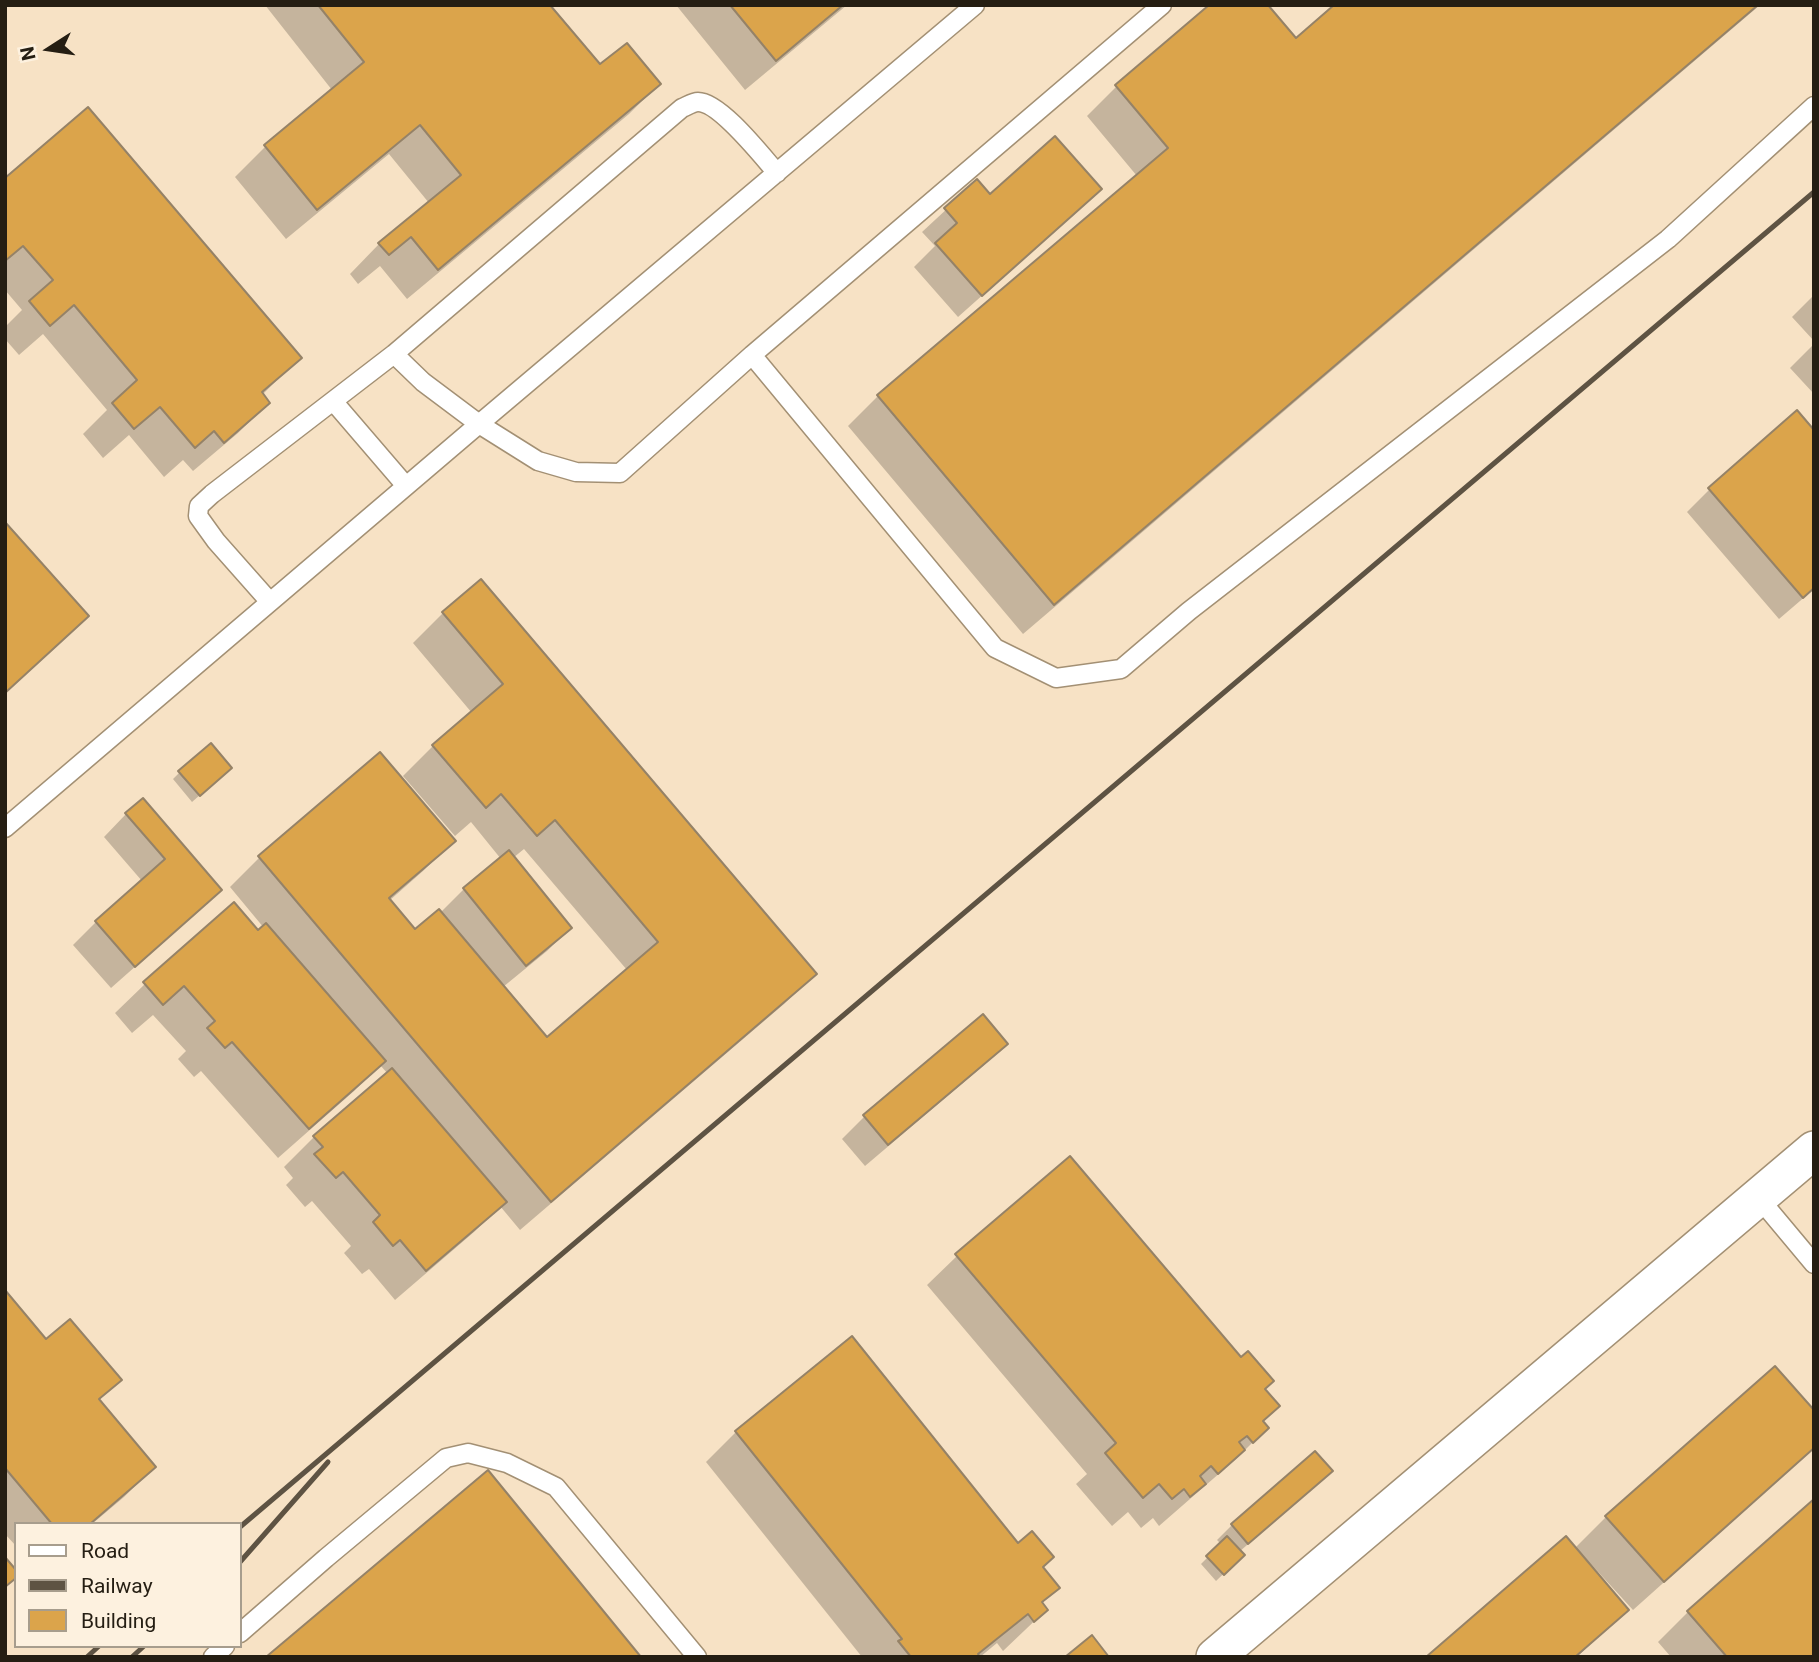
<!DOCTYPE html>
<style>
body{margin:0}
#map{position:relative;width:1819px;height:1662px;overflow:hidden;background:#f7e2c5;font-family:Roboto,sans-serif}
canvas{display:block}
.frame{position:absolute;inset:0;border:7px solid #251e13;pointer-events:none}
.legend{position:absolute;left:14px;top:1522px;width:228px;height:126px;box-sizing:border-box;background:#fdf1df;border:2px solid #a79d8d;margin:0;padding:9px 12px;list-style:none;font-size:21px;color:#251e13}
.legend li{display:flex;align-items:center;gap:14px;height:35px}
.legend b{width:35px;border:2px solid #a79d8d}
.north{position:absolute;left:14px;top:14px;width:70px;height:70px;-webkit-text-stroke:5px #fdf1df;paint-order:stroke;rotate:258deg;font-size:19px;font-weight:700;line-height:28px;text-align:center;color:#251e13}
.north::after{content:'';display:block;margin:auto;width:24px;height:32px;background:#251e13;clip-path:polygon(50% 0,100% 100%,50% 72%,0 100%)}
</style>
<div id="map">
<canvas width="1819" height="1662"></canvas>
<div class="frame"></div>
<ul class="legend">
<li><b style="height:9px;background:#fff"></b>Road</li>
<li><b style="height:9px;background:#5e5343"></b>Railway</li>
<li><b style="height:19px;background:#dba44b"></b>Building</li>
</ul>
<div class="north">N</div>
</div>
<script>
const g = document.querySelector('canvas').getContext('2d');
g.lineJoin = 'round';
function fillPath(path, color) { g.fillStyle = color; g.fill(path, 'evenodd'); }
function strokePath(path, color, width, dash) { g.strokeStyle = color; g.lineWidth = width; g.lineCap = dash ? 'butt' : 'round'; g.setLineDash(dash || []); g.stroke(path); }
fillPath(new Path2D(`
 M 265,5 L 548,5 L 600,67 L 659,84 L 629,114 L 407,299 L 380,266 L 358,284 L 350,274 L 379,244 L 429,203 L 389,154 L 286,239 L 235,177 L 265,147 L 332,90 Z
 M 676,5 L 847,5 L 745,90 Z
 M 1337,5 L 1760,5 L 1023,634 L 848,426 L 878,396 L 1137,176 L 1087,116 L 1117,86 L 1296,40 Z
 M 5,181 L 299,358 L 262,395 L 268,403 L 238,433 L 193,471 L 183,460 L 164,477 L 129,435 L 103,458 L 83,434 L 107,410 L 43,334 L 19,355 L 5,339 L 5,327 L 22,310 L 5,290 Z
 M 977,181 L 990,196 L 1099,189 L 1076,212 L 958,317 L 914,267 L 935,246 L 922,232 Z
 M 1814,295 L 1814,341 L 1792,317 Z
 M 1814,344 L 1814,394 L 1790,368 Z
 M 1797,412 L 1814,432 L 1814,589 L 1779,619 L 1687,512 L 1709,490 Z
 M 5,525 L 87,616 L 57,646 L 5,693 Z
 M 443,613 L 814,974 L 784,1004 L 520,1230 L 500,1206 L 474,1232 L 395,1300 L 369,1269 L 362,1274 L 344,1253 L 351,1246 L 312,1201 L 305,1207 L 286,1185 L 293,1178 L 284,1167 L 314,1137 L 388,1074 L 380,1065 L 354,1091 L 278,1158 L 201,1071 L 194,1077 L 178,1059 L 186,1051 L 153,1015 L 132,1033 L 115,1013 L 145,984 L 258,932 L 264,928 L 230,887 L 260,857 L 453,841 L 423,871 L 389,901 L 415,932 L 440,913 L 464,889 L 501,859 L 471,822 L 455,836 L 403,776 L 433,746 L 472,713 L 413,643 ZM 524,849 L 627,970 L 547,1039 L 503,987 L 547,951 L 570,928 L 513,858 Z
 M 180,772 L 223,775 L 192,802 L 173,779 Z
 M 126,814 L 220,890 L 197,912 L 111,988 L 73,945 L 96,922 L 142,881 L 104,837 Z
 M 1006,1044 L 983,1066 L 865,1166 L 842,1139 L 864,1117 Z
 M 957,1256 L 1263,1389 L 1278,1406 L 1262,1422 L 1267,1428 L 1237,1458 L 1159,1526 L 1153,1518 L 1141,1528 L 1128,1512 L 1112,1526 L 1076,1484 L 1087,1474 L 927,1285 Z
 M 5,1293 L 46,1341 L 119,1380 L 98,1401 L 154,1467 L 124,1497 L 92,1524 L 16,1524 L 16,1546 L 5,1534 Z
 M 736,1432 L 1018,1545 L 1041,1568 L 1058,1588 L 1041,1604 L 1046,1610 L 1003,1651 L 997,1643 L 980,1657 L 862,1657 L 706,1462 Z
 M 1814,1448 L 1633,1610 L 1590,1563 L 1588,1565 L 1626,1610 L 1577,1657 L 1428,1657 L 1574,1549 L 1606,1517 Z
 M 1315,1486 L 1239,1552 L 1243,1555 L 1216,1581 L 1201,1564 L 1221,1544 L 1217,1540 L 1232,1525 Z
 M 1688,1612 L 1814,1657 L 1671,1657 L 1658,1642 Z`), '#0003');
const building = new Path2D(`
 M 318,5 L 550,5 L 600,64 L 627,43 L 661,84 L 438,270 L 411,237 L 389,255 L 378,243 L 461,175 L 420,125 L 317,210 L 264,145 L 364,62 Z
 M 730,5 L 843,5 L 776,61 Z
 M 1209,5 L 1268,5 L 1296,38 L 1334,5 L 1758,5 L 1054,605 L 877,395 L 1168,148 L 1115,85 Z
 M 88,107 L 302,358 L 262,392 L 270,403 L 224,443 L 214,431 L 195,448 L 160,407 L 134,429 L 112,403 L 137,380 L 74,305 L 50,326 L 29,301 L 53,280 L 23,246 L 5,261 L 5,178 Z
 M 1055,136 L 1102,189 L 982,296 L 935,243 L 957,223 L 944,208 L 977,179 L 990,194 Z
 M 1797,410 L 1814,430 L 1814,588 L 1803,598 L 1708,488 Z
 M 5,522 L 89,616 L 5,693 Z
 M 481,579 L 817,974 L 551,1202 L 258,856 L 380,752 L 456,841 L 389,898 L 415,929 L 439,909 L 547,1037 L 658,942 L 555,820 L 537,836 L 501,794 L 486,808 L 432,745 L 503,684 L 442,612 Z
 M 211,743 L 232,768 L 200,796 L 178,771 Z
 M 143,798 L 222,890 L 135,967 L 95,921 L 165,859 L 125,813 Z
 M 509,850 L 572,928 L 526,966 L 463,888 Z
 M 234,902 L 258,930 L 266,923 L 386,1061 L 309,1129 L 232,1042 L 225,1048 L 207,1028 L 215,1021 L 184,986 L 163,1005 L 143,982 Z
 M 983,1014 L 1008,1044 L 888,1145 L 863,1115 Z
 M 392,1068 L 507,1202 L 426,1271 L 400,1240 L 393,1246 L 373,1222 L 380,1215 L 343,1172 L 336,1178 L 314,1154 L 323,1147 L 313,1136 Z
 M 1070,1156 L 1241,1357 L 1248,1351 L 1274,1381 L 1265,1389 L 1280,1406 L 1263,1421 L 1269,1428 L 1253,1443 L 1247,1436 L 1239,1442 L 1245,1450 L 1218,1474 L 1211,1466 L 1200,1476 L 1206,1484 L 1190,1497 L 1184,1489 L 1172,1499 L 1159,1484 L 1143,1498 L 1105,1453 L 1116,1443 L 955,1254 Z
 M 5,1290 L 46,1339 L 70,1319 L 122,1380 L 99,1399 L 156,1467 L 90,1524 L 52,1524 L 5,1468 Z
 M 852,1336 L 1018,1543 L 1032,1531 L 1054,1557 L 1043,1567 L 1060,1588 L 1042,1602 L 1048,1610 L 1034,1622 L 1028,1614 L 978,1654 L 980,1657 L 911,1657 L 898,1641 L 902,1639 L 735,1431 Z
 M 1775,1366 L 1814,1410 L 1814,1448 L 1664,1582 L 1605,1516 Z
 M 1315,1451 L 1333,1471 L 1248,1544 L 1231,1524 Z
 M 488,1470 L 641,1657 L 266,1657 Z
 M 1814,1499 L 1814,1657 L 1727,1657 L 1687,1611 Z
 M 1227,1536 L 1245,1555 L 1224,1575 L 1206,1556 Z
 M 1566,1536 L 1629,1610 L 1575,1657 L 1426,1657 Z
 M 5,1557 L 16,1570 L 16,1578 L 5,1587 Z
 M 1092,1635 L 1109,1657 L 1065,1657 Z`);
fillPath(building, '#dba44b');
strokePath(building, '#958267', 2);
const lane = new Path2D(`
 M 394,354 L 423,382 L 479,424 L 538,461 L 576,472 L 620,473 L 752,355 L 1162,5
 M 752,355 L 995,648 L 1056,678 L 1121,669 L 1189,611 L 1668,239 L 1814,106
 M 333,401 L 406,486
 M 270,602 L 216,541 L 198,516 L 199,506 L 212,494 L 394,354 L 682,108 C 687,106 693,102 698,102 C 720,102 762,156 777,173
 M 5,828 L 479,424 L 975,5
 M 1758,1197 L 1814,1264
 M 240,1633 L 326,1558 L 446,1458 L 468,1453 L 507,1463 L 556,1487 L 697,1657
 M 213,1657 L 225,1646`);
const street = new Path2D(`
 M 1215,1657 L 1814,1150`);
strokePath(lane, '#a39074', 21);
strokePath(street, '#a39074', 40);
strokePath(lane, '#fff', 18);
strokePath(street, '#fff', 37);
strokePath(new Path2D(`
 M 240,1527 L 1814,192
 M 240,1562 L 328,1462
 M 87,1657 L 99,1646
 M 132,1657 L 144,1646`), '#5e5343', 5);
</script>
